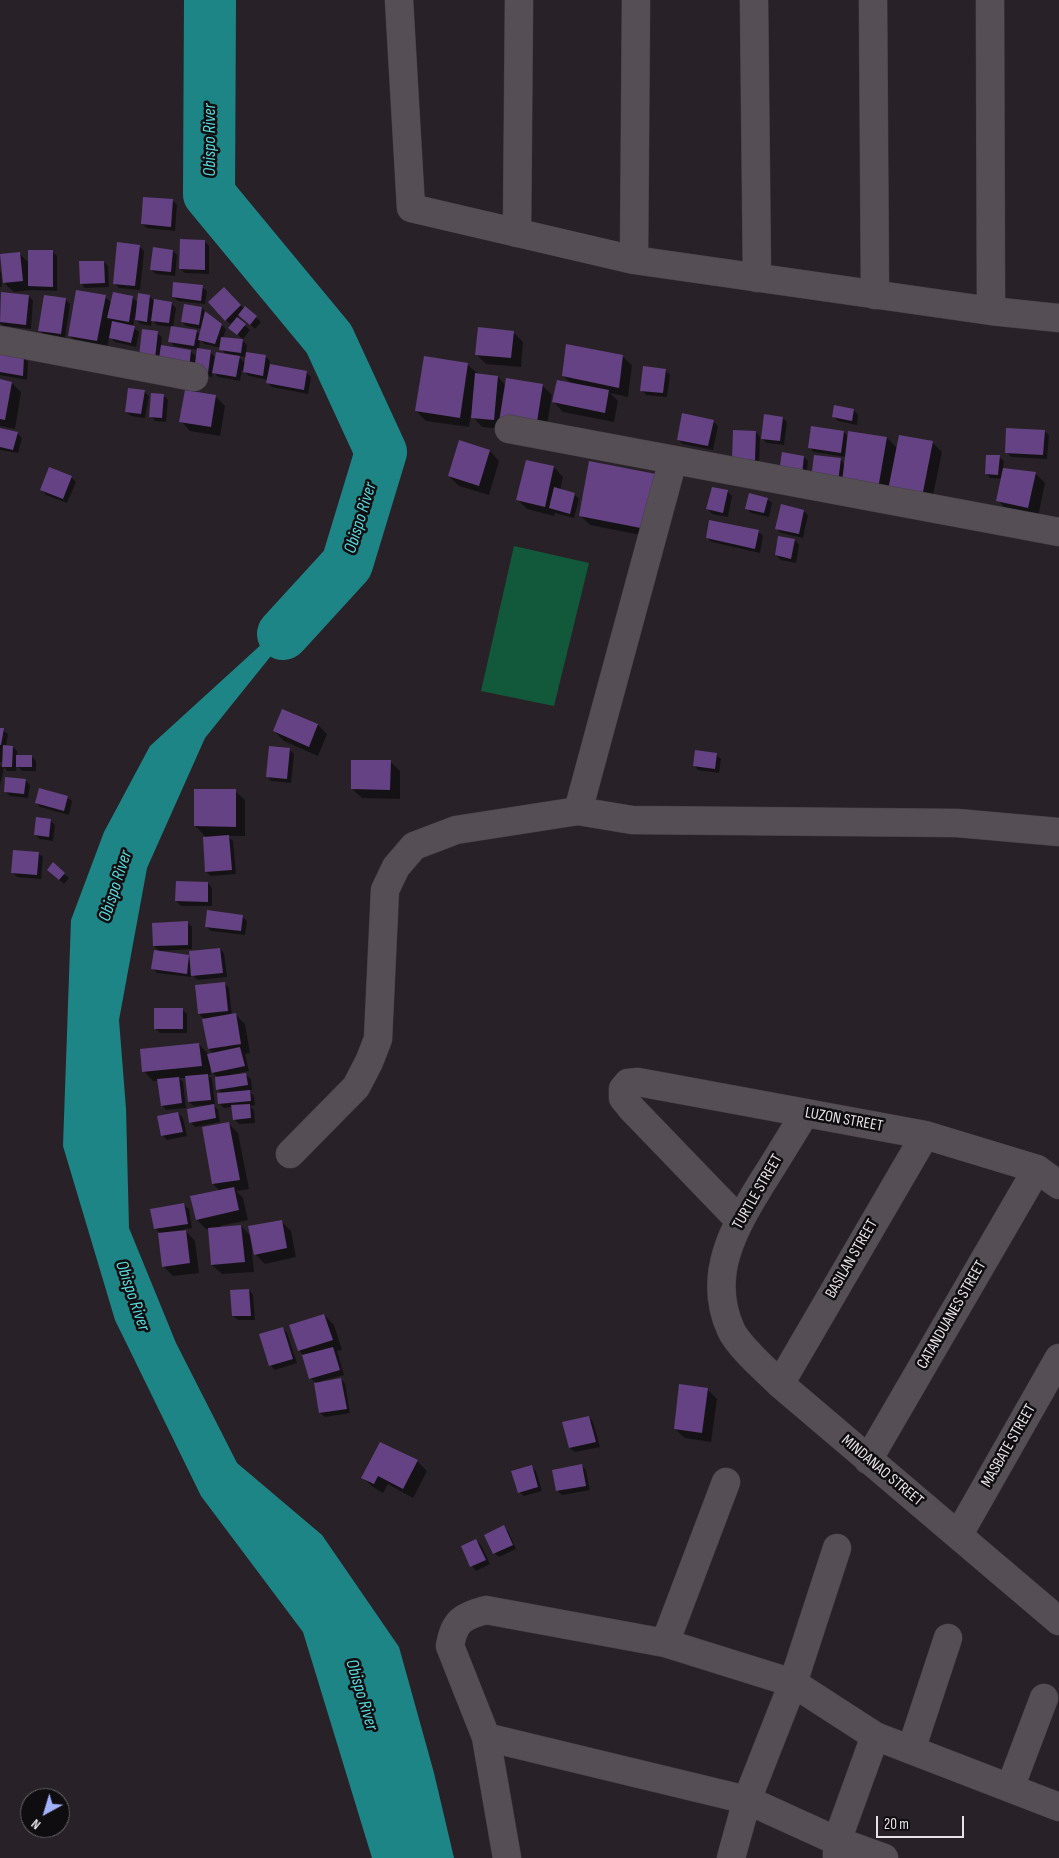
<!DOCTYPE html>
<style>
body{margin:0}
#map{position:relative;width:1059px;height:1858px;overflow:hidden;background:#282228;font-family:"Sofia Sans Condensed",sans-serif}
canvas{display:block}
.north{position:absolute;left:20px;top:1788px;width:50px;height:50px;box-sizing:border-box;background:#0f0d0f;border:1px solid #656265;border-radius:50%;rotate:219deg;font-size:14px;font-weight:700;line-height:20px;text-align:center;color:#e6e2e6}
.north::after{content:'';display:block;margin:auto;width:18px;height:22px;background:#a2b2fd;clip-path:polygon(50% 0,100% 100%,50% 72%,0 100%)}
.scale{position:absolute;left:876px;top:1816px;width:88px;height:22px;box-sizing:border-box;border:2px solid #e6e2e6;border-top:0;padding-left:6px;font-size:15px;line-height:18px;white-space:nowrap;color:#e6e2e6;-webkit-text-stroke:4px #0f0d0f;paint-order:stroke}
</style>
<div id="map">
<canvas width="1059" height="1858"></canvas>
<div class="north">N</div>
<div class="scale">20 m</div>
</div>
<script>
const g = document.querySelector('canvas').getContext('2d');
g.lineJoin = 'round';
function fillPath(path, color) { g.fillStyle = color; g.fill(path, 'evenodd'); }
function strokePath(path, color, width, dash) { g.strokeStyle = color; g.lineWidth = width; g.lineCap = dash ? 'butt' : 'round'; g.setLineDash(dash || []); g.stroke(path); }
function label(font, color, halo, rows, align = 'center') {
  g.font = font + ' "Sofia Sans Condensed",sans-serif'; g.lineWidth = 5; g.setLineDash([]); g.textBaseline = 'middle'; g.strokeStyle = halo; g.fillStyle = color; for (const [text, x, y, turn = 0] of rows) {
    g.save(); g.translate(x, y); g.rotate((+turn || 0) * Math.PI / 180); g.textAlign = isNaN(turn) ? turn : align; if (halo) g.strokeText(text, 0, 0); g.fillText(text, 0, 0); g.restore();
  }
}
fillPath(new Path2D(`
 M 514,546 L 589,563 L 554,706 L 481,691 Z`), '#12593b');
fillPath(new Path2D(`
 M 332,580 L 205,738 L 147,868 L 119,1020 L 126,1109 L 129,1228 L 176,1343 L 237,1463 L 322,1535 L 399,1647 L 434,1773 L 454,1858 L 372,1858 L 303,1632 L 201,1496 L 115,1320 L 63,1146 L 71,920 L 104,832 L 150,746 Z`), '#1e8586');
fillPath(new Path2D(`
 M 172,200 L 177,205 L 175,231 L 147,228 L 142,224 Z
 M 204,241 L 209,246 L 209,274 L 185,273 L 180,269 Z
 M 139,246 L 144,251 L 140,290 L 119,288 L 114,283 Z
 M 173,251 L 177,255 L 175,276 L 156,274 L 151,270 Z
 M 53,252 L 57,256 L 57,291 L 32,290 L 14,292 L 4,283 L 19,253 L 29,263 Z
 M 104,262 L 108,266 L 109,287 L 85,288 L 81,283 Z
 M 0,271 L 1,272 L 2,287 L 0,287 Z
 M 202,287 L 207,291 L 205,304 L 178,301 L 173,297 Z
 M 224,289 L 244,309 L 245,308 L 261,322 L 255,329 L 240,315 L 236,318 L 250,330 L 243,339 L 234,332 L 234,321 L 230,324 L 209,302 Z
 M 2,293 L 29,296 L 33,301 L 31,329 L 3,326 L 0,323 Z
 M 45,296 L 66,300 L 70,304 L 65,338 L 44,335 L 40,330 Z
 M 149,296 L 154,301 L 171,303 L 176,308 L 173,327 L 196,331 L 200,335 L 202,329 L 186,326 L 182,322 L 202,308 L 226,329 L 223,338 L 242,340 L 247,345 L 246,353 L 265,356 L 270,361 L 269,365 L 307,373 L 311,377 L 308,394 L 272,387 L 268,383 L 268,380 L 249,376 L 242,370 L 240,381 L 218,377 L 213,371 L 212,377 L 199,375 L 145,361 L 157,333 L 162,337 L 161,346 L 191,352 L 197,357 L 198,350 L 174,346 L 170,341 L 172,327 L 157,325 L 152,320 L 151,326 L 141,324 L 134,318 L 133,327 L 139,332 L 136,347 L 115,342 L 109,336 L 107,350 L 79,345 L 69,335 L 105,297 L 112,303 L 132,297 L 138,303 ZM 200,340 L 204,344 L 221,348 L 226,355 L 216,358 L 210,352 L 199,350 ZM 238,356 L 247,357 L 246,364 Z
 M 513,332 L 523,342 L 521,367 L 486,364 L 476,354 Z
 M 0,352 L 24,358 L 28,362 L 27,380 L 0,375 Z
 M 622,356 L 632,365 L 628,397 L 610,393 L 618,401 L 614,422 L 563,412 L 554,402 L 572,384 L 563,376 Z
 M 467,364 L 477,373 L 498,377 L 506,386 L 543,386 L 552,395 L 545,437 L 503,429 L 482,427 L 471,415 L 469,427 L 426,421 L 416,411 Z
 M 665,370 L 670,375 L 667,397 L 646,395 L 642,390 Z
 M 0,380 L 12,383 L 21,392 L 15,429 L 0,426 Z
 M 144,391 L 149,396 L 145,418 L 131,416 L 126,412 Z
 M 163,395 L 168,400 L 166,422 L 155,421 L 151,416 Z
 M 216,397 L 225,406 L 220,436 L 190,431 L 181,421 Z
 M 854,410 L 858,415 L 857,425 L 838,421 L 834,417 Z
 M 783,418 L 787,422 L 784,445 L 767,443 L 762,439 Z
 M 713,421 L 718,426 L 713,450 L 683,444 L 678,440 Z
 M 0,429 L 17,433 L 22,438 L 18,453 L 0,450 Z
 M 1044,431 L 1049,435 L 1047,459 L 1011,457 L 1007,452 Z
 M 756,432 L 760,437 L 759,464 L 738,463 Z
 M 844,432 L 849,437 L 887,438 L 898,449 L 932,442 L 942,452 L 931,505 L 817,483 L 840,459 L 845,465 L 846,457 L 814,452 L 809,447 Z
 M 490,451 L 499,461 L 489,495 L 459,486 L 449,476 Z
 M 804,457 L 808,461 L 806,479 L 785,476 Z
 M 999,457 L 1004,461 L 1003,469 L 1035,473 L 1045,483 L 1038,517 L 1007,510 L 998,500 L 1002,479 L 990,478 L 986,473 Z
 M 554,467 L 563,477 L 560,490 L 574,494 L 579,499 L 574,518 L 555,513 L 554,516 L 527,509 L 518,500 Z
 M 656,475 L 656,538 L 590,525 L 581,516 Z
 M 71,477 L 76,482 L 67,503 L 46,495 L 42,490 Z
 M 728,492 L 732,496 L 728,517 L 712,514 L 708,509 Z
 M 767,499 L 772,503 L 769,517 L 751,513 L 747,508 Z
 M 804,511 L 808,515 L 803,538 L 781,533 L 777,529 Z
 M 758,531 L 763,536 L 760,553 L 712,542 L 707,538 Z
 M 795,540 L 799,545 L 796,563 L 781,560 L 776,555 Z
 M 318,725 L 327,734 L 318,756 L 284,741 L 274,731 Z
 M 0,729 L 8,734 L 6,746 L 13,747 L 17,751 L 17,756 L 31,756 L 36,761 L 36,771 L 22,771 L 17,766 L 16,771 L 7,771 L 4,767 L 0,786 L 0,765 L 3,768 L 3,763 L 0,762 Z
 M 289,749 L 294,754 L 291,783 L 271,781 L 267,776 Z
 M 716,755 L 721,759 L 719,773 L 698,770 L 694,765 Z
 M 390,761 L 400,771 L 400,799 L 362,798 L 352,789 Z
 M 25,780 L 30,785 L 28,798 L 10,796 L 5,791 Z
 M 235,791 L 245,800 L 245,836 L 228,836 L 233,841 L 236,874 L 211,876 L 206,872 L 207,838 L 195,826 Z
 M 67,797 L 72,801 L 69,815 L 40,807 L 36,802 Z
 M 50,820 L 55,825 L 53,841 L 40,839 L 35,835 Z
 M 38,853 L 43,857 L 41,879 L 17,877 L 12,872 Z
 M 53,874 L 64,874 L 69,878 L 64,884 Z
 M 208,883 L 212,888 L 212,906 L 181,906 L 176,901 Z
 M 242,916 L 247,921 L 245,935 L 211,931 L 206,926 Z
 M 187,922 L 192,927 L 192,949 L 159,951 L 154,946 Z
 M 220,949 L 224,953 L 227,977 L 197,980 L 192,974 L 191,977 L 157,973 L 153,968 L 188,956 L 191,958 Z
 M 224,983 L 229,988 L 232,1015 L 235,1014 L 245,1024 L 250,1053 L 245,1054 L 249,1071 L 230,1075 L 231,1076 L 246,1075 L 251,1079 L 252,1090 L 248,1090 L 254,1096 L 255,1105 L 250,1106 L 254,1110 L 255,1123 L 239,1124 L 234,1119 L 233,1107 L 224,1108 L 219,1103 L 222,1094 L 218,1089 L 218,1078 L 213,1073 L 211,1066 L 210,1066 L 211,1075 L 208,1075 L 212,1079 L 215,1104 L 212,1104 L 218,1110 L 220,1122 L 195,1127 L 190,1122 L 209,1107 L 208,1105 L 194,1106 L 189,1102 L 186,1078 L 179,1078 L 183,1082 L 186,1108 L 166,1110 L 162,1105 L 159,1081 L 153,1081 L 144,1071 L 199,1044 L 209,1055 L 214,1054 L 209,1049 L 205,1020 L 199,1014 L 196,986 Z
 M 182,1009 L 187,1014 L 187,1033 L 160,1033 L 155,1028 Z
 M 178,1113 L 183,1118 L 187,1136 L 167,1140 L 162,1135 Z
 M 229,1124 L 238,1133 L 249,1189 L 236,1191 L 243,1198 L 248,1220 L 220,1226 L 220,1228 L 241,1226 L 252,1237 L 281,1221 L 291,1231 L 296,1257 L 265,1264 L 255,1254 L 253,1242 L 251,1242 L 254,1272 L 222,1274 L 212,1265 L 209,1229 L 206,1229 L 197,1220 L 220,1191 L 213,1184 Z
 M 184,1205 L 189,1209 L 192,1228 L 184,1229 L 195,1241 L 199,1273 L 173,1276 L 163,1266 L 160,1233 L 155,1228 Z
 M 249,1290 L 253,1295 L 255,1320 L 238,1320 L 233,1316 Z
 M 324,1315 L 334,1325 L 342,1350 L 337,1351 L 344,1375 L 321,1381 L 321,1383 L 341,1379 L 345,1384 L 350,1413 L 325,1417 L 320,1413 L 315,1382 L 310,1378 L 303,1355 L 299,1350 Z
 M 283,1328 L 287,1333 L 297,1363 L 275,1370 L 270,1365 Z
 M 707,1389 L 717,1399 L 711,1442 L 685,1438 L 675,1429 Z
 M 589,1417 L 593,1422 L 600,1447 L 575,1452 L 570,1448 L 564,1423 Z
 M 417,1461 L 427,1471 L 413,1498 L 388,1484 L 383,1493 L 373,1487 L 363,1478 Z
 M 531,1466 L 536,1471 L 542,1491 L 524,1496 L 519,1492 Z
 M 582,1466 L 586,1470 L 590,1490 L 562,1495 L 557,1490 Z
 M 503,1527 L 508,1531 L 516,1549 L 499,1557 L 494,1553 Z
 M 476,1540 L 481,1545 L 490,1564 L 476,1571 L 472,1566 Z`), '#0007');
strokePath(new Path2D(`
 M 210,0 L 209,194 L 329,339 L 381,452 L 347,564 L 283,634`), '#1e8586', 52);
fillPath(new Path2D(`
 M 143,197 L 173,199 L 171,227 L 141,224 Z
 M 180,239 L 205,240 L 205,270 L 179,269 Z
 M 117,242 L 140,245 L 135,286 L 113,284 Z
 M 153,247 L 173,250 L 171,272 L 150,270 Z
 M 28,250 L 53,250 L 53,287 L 28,286 Z
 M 20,252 L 23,281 L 3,283 L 0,254 Z
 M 79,261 L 104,261 L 105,283 L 80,284 Z
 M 173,282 L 203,285 L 201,301 L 172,297 Z
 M 224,287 L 241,305 L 225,321 L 208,302 Z
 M 76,290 L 106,295 L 97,341 L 68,336 Z
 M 1,292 L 29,295 L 26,325 L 0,322 Z
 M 113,292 L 133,296 L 129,322 L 107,318 Z
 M 138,293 L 150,295 L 147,322 L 135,320 Z
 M 44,295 L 66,298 L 61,334 L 38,331 Z
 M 154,299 L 172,302 L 169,323 L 151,321 Z
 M 184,304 L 202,307 L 199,325 L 181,322 Z
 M 245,306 L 257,316 L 250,325 L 238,315 Z
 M 205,311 L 222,324 L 215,344 L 198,340 Z
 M 237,317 L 246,324 L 237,335 L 228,328 Z
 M 112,321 L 135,326 L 131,343 L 109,338 Z
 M 171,326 L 197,330 L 194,346 L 168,342 Z
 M 478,327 L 514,331 L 511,358 L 475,355 Z
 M 142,329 L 158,331 L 155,359 L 139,357 Z
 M 221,337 L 243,339 L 241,353 L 219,350 Z
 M 566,344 L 623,355 L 619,388 L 562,376 Z
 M 161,345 L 191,350 L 189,370 L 158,365 Z
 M 197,348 L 211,350 L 208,373 L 194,371 Z
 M 0,351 L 24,356 L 23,376 L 0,372 Z
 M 216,352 L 240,356 L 236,377 L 212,373 Z
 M 246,352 L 266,355 L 263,376 L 243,372 Z
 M 424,356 L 468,363 L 460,418 L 415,411 Z
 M 270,364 L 307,371 L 304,390 L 266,383 Z
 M 643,366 L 666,369 L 663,393 L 640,391 Z
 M 475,373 L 498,376 L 494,420 L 471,418 Z
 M 506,378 L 543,384 L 536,428 L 499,422 Z
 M 0,379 L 12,382 L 5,420 L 0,419 Z
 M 557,380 L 609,390 L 605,413 L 552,402 Z
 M 128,388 L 145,390 L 141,414 L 125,412 Z
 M 185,390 L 216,395 L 211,427 L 179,422 Z
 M 151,393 L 164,394 L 162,418 L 149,417 Z
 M 834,405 L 854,409 L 852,421 L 832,417 Z
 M 682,413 L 714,420 L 708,446 L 677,440 Z
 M 764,414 L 783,417 L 780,441 L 761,439 Z
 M 811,426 L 844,431 L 841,453 L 808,448 Z
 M 0,428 L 18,432 L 13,450 L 0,447 Z
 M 1006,428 L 1045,430 L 1043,455 L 1005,453 Z
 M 733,430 L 756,431 L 755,460 L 732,459 Z
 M 848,431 L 887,437 L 878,489 L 842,482 Z
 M 899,435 L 933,441 L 922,497 L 888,490 Z
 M 459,440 L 490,450 L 479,486 L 448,476 Z
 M 782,452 L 804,456 L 802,475 L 779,472 Z
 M 814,455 L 841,458 L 838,483 L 811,479 Z
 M 986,455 L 1000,455 L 998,475 L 985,474 Z
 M 526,460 L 554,466 L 545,507 L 516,500 Z
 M 589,461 L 656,474 L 646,529 L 579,516 Z
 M 49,467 L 72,476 L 63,499 L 40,490 Z
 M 1003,468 L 1036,472 L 1028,508 L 996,501 Z
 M 554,487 L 575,493 L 570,514 L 549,508 Z
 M 712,487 L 728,490 L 723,513 L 706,509 Z
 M 749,493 L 768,498 L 764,513 L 745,509 Z
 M 781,504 L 804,510 L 799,534 L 775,529 Z
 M 709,520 L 759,530 L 755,549 L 706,538 Z
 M 778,536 L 795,539 L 791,559 L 775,555 Z
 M 282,709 L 318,724 L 309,747 L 273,731 Z
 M 0,728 L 4,728 L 1,745 L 0,745 Z
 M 3,745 L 13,746 L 12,767 L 2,767 Z
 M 269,746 L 290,748 L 287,779 L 266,777 Z
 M 695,750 L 717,753 L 715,769 L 693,766 Z
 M 16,755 L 32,755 L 32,767 L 16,767 Z
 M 351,760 L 391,760 L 390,790 L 351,789 Z
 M 5,777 L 26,779 L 24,794 L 4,792 Z
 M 39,788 L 68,796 L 64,811 L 35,803 Z
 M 194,789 L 236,789 L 236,827 L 194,826 Z
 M 36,817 L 51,819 L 49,837 L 34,835 Z
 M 229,835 L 232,870 L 205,872 L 203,837 Z
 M 13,850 L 39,852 L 37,875 L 11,873 Z
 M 53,862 L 65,873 L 59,880 L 47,870 Z
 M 176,881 L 208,882 L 208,902 L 175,901 Z
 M 207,910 L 243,915 L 241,931 L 205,927 Z
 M 188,921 L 188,945 L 153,946 L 152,923 Z
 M 220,948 L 223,973 L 191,976 L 189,951 Z
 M 154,950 L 189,955 L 187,974 L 151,969 Z
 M 225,982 L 228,1011 L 198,1014 L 195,985 Z
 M 154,1008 L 183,1008 L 183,1029 L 154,1029 Z
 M 236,1013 L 241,1044 L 208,1049 L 202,1019 Z
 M 199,1043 L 202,1066 L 142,1072 L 140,1049 Z
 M 240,1047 L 245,1066 L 212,1073 L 207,1054 Z
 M 246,1073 L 248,1085 L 216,1090 L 215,1077 Z
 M 208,1074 L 211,1100 L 188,1102 L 185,1076 Z
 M 179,1077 L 182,1103 L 161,1106 L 157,1079 Z
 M 250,1090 L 251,1101 L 218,1104 L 217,1093 Z
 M 214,1104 L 216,1118 L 189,1123 L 187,1109 Z
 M 250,1104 L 251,1118 L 233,1120 L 231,1105 Z
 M 178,1112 L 183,1132 L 161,1136 L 157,1116 Z
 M 229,1122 L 240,1180 L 212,1184 L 202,1127 Z
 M 234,1187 L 239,1210 L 196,1220 L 190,1196 Z
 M 184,1203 L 188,1224 L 154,1229 L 150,1209 Z
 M 282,1220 L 287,1248 L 254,1255 L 248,1226 Z
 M 241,1225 L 245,1262 L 211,1265 L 208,1228 Z
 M 186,1230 L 190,1263 L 162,1267 L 158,1233 Z
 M 249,1289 L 251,1316 L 232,1316 L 230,1290 Z
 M 324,1314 L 333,1340 L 298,1351 L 289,1325 Z
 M 283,1327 L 293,1359 L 269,1366 L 259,1334 Z
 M 333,1347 L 340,1370 L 309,1379 L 302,1355 Z
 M 341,1378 L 347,1409 L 319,1413 L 314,1383 Z
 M 679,1384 L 708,1388 L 702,1433 L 674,1429 Z
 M 589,1416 L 596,1442 L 569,1448 L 562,1422 Z
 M 380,1442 L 418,1460 L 403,1489 L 378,1476 L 374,1484 L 361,1478 Z
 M 582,1464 L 586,1486 L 556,1491 L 552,1470 Z
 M 532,1465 L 538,1487 L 518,1493 L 511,1471 Z
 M 504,1525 L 513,1545 L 493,1554 L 484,1535 Z
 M 476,1539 L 486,1560 L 470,1567 L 461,1546 Z`), '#654284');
const minor = new Path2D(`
 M 399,0 L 411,208 L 634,260 L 991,311 L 1059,318
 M 754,0 L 757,278
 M 873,0 L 875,295
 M 990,0 L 991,311
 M 517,233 L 519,0
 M 634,260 L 636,0
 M 0,340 L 194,377
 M 509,429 L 1059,532
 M 578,811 L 673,460
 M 805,1113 C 791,1136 777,1159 763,1181 C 734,1228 706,1275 731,1330 C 739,1347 766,1370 780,1384 L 1059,1621
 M 290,1154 L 356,1087 L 369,1062 L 378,1039 L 385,890 L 396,867 L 414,846 L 456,830 L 578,811 L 632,820 L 957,823 L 1059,832
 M 739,1220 L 632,1109 L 623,1098 L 623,1089 L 628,1083 L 638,1082 L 925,1135 L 1037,1169 L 1059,1185
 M 780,1384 L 925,1135
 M 868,1460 L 1037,1169
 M 959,1534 L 1059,1358
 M 665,1643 L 726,1482
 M 486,1737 L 747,1800 L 837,1841 L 884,1858
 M 911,1750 L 948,1638
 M 1010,1788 L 1044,1698
 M 507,1858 L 486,1737 L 450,1646 C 454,1621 463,1616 486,1610 L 665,1643 L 793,1683 L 875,1736 L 1059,1807
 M 731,1858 L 747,1800 L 793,1683 L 837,1548
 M 837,1858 L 837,1841 L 875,1736`);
strokePath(minor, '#443f44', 29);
strokePath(minor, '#554f55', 28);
label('16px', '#e6e2e6', '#0f0d0f', [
 ["LUZON STREET",844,1120,10],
 ["TURTLE STREET",758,1192,-60],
 ["BASILAN STREET",852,1259,-60],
 ["CATANDUANES STREET",952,1315,-60],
 ["MASBATE STREET",1009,1446,-60],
 ["MINDANAO STREET",882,1471,40]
]);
label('italic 18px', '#57d8da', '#0f0d0f', [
 ["Obispo River",210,140,-90],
 ["Obispo River",361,518,-73],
 ["Obispo River",116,886,-72],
 ["Obispo River",132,1296,71],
 ["Obispo River",361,1695,73]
]);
</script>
